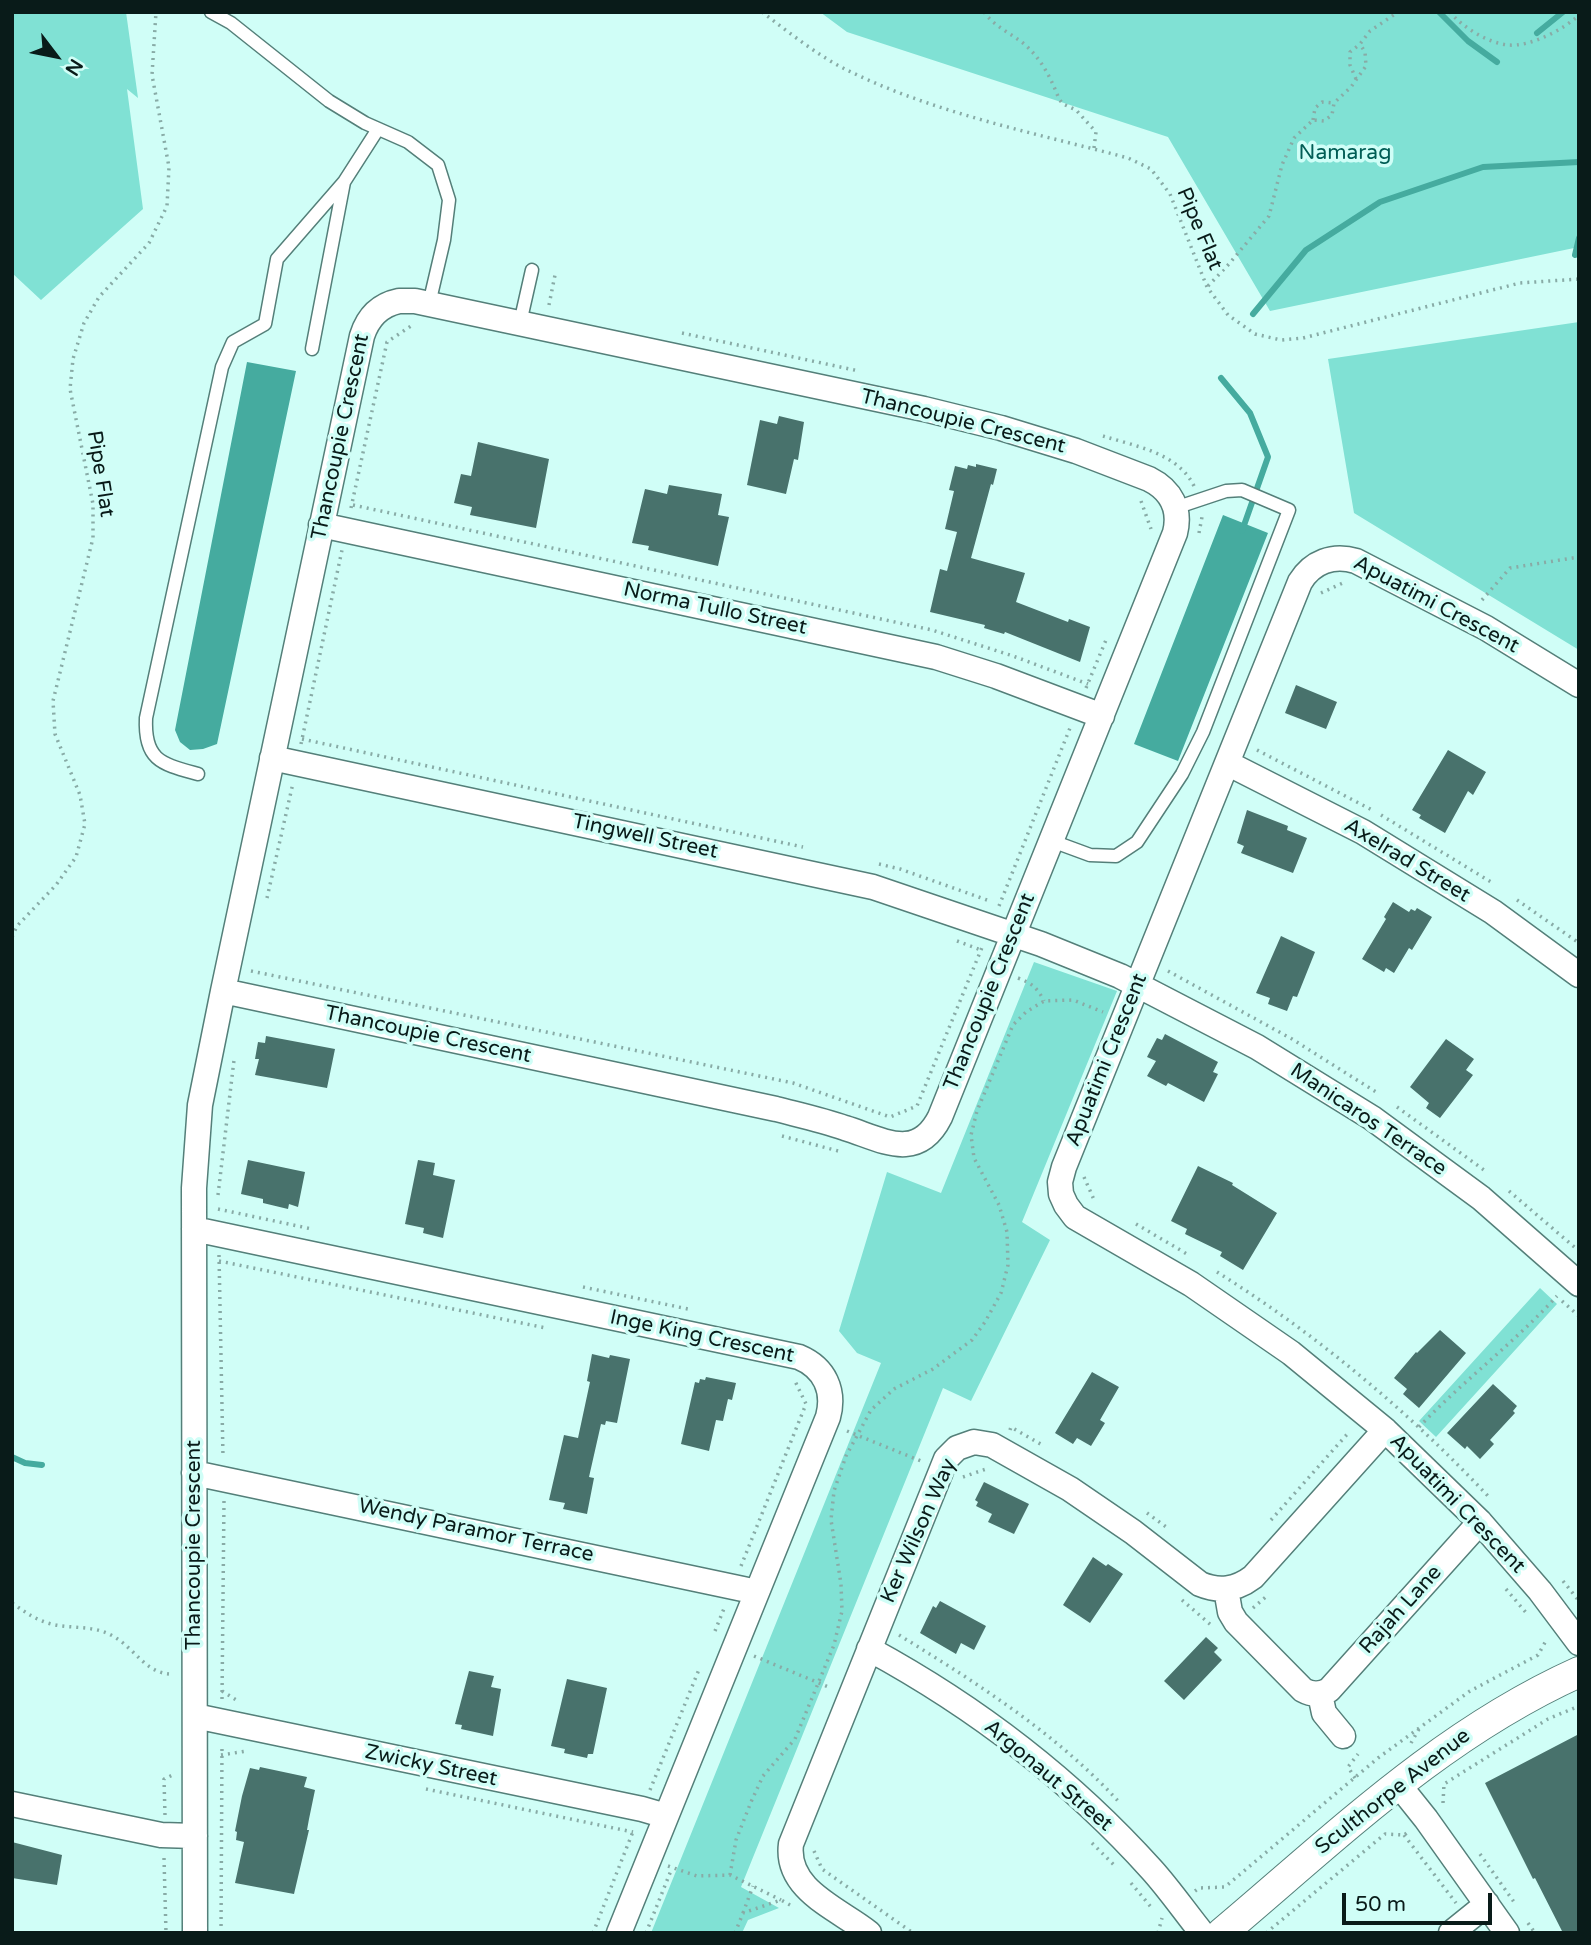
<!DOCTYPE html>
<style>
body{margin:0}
#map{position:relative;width:1591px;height:1945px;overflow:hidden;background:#d0fef7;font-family:"Varela Round",sans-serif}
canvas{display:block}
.frame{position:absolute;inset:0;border:14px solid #091b19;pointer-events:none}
.north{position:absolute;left:21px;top:21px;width:70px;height:70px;-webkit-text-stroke:5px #d0fef7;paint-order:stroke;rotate:122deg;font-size:19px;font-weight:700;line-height:28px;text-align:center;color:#091b19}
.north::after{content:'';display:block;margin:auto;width:24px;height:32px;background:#091b19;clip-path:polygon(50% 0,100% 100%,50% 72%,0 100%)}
.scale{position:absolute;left:1342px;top:1893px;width:150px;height:32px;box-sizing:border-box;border:4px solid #091b19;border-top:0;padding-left:9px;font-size:21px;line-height:24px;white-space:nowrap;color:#091b19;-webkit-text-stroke:5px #d0fef7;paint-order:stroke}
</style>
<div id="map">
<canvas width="1591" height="1945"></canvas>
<div class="frame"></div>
<div class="north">N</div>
<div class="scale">50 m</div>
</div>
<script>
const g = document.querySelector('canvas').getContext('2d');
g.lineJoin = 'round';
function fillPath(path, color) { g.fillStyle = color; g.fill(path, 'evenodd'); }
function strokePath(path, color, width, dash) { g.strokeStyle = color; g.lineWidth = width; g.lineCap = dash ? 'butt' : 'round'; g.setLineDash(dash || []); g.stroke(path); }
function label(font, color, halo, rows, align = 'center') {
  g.font = font + ' "Varela Round",sans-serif'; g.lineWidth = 7; g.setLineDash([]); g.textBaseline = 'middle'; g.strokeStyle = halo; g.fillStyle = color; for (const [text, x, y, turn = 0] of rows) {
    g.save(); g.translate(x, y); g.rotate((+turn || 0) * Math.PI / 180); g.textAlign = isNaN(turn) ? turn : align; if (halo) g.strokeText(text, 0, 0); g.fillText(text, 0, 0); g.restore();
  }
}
fillPath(new Path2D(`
 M 12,12 L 126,12 L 138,98 L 127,89 L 143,209 L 41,300 L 12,273 Z
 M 820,12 L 1579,12 L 1579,247 L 1270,311 L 1168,137 L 847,32 Z
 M 1579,322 L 1579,650 L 1354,513 L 1328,359 Z
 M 1034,962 L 1117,991 L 1022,1222 L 1050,1240 L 971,1401 L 943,1388 L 741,1887 L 779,1908 L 748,1920 L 742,1933 L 651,1933 L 881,1363 L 857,1353 L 839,1331 L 887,1172 L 941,1193 Z
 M 1540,1288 L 1557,1304 L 1436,1437 L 1419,1421 Z`), '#80e1d4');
fillPath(new Path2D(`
 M 247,362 L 296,371 L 217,744 L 203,749 L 190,750 L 180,742 L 175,730 Z
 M 1223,515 L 1268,533 L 1178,761 L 1134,744 Z`), '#45ab9f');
strokePath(new Path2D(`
 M 1439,12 L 1468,41 L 1497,62
 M 1537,33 L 1563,12
 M 1575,255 L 1579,238
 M 1253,314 L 1306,250 L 1380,202 L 1483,167 L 1579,162
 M 1221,378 L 1250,413 L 1268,457 L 1242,531
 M 12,1457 L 25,1463 L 42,1465`), '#45ab9f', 6);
fillPath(new Path2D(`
 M 779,416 L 804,422 L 798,460 L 794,459 L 786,494 L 747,485 L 760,420 L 777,424 Z
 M 478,442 L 549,459 L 536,528 L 470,515 L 472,507 L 454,503 L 461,474 L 471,476 Z
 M 976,464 L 997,469 L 993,485 L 991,484 L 971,558 L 1025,573 L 1016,602 L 1068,622 L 1069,619 L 1090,627 L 1080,662 L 1005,632 L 1004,634 L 984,628 L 985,625 L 930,612 L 940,569 L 947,571 L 957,532 L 945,529 L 954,491 L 949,490 L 955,466 L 967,469 L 968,465 L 976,467 Z
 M 669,485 L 722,494 L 718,515 L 729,517 L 718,566 L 648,550 L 649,546 L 632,543 L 645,489 L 667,494 Z
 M 1296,685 L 1337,702 L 1326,729 L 1285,713 Z
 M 1448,750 L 1486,772 L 1473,795 L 1468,791 L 1445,833 L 1419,818 L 1421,815 L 1412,810 Z
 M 1247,810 L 1288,826 L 1287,830 L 1307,838 L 1293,873 L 1241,853 L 1244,846 L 1237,843 Z
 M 1393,902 L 1409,912 L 1411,909 L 1415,911 L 1417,908 L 1432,917 L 1412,950 L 1409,948 L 1394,973 L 1386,968 L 1384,972 L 1362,959 L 1386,919 L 1384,917 Z
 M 1281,936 L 1315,952 L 1297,997 L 1293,996 L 1287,1011 L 1268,1004 L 1270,998 L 1256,993 Z
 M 1165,1034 L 1218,1062 L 1213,1072 L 1218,1074 L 1204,1102 L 1168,1083 L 1166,1086 L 1147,1076 L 1156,1061 L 1147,1057 L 1157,1038 L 1162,1040 Z
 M 266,1036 L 335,1049 L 327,1088 L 255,1075 L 259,1059 L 255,1059 L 258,1042 L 265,1043 Z
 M 1446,1039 L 1474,1059 L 1466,1070 L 1473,1075 L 1440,1118 L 1426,1108 L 1429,1103 L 1410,1087 Z
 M 248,1160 L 305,1172 L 298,1207 L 289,1204 L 288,1209 L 263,1203 L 263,1199 L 241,1194 Z
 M 418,1160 L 435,1163 L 433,1175 L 455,1180 L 443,1238 L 423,1233 L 424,1228 L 405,1224 Z
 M 1198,1166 L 1233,1183 L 1232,1185 L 1277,1213 L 1243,1270 L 1220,1256 L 1222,1252 L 1185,1234 L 1187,1229 L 1171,1221 Z
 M 1440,1330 L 1466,1353 L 1419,1408 L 1403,1394 L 1407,1389 L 1394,1378 L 1416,1352 L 1417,1353 Z
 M 592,1354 L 609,1358 L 610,1355 L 630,1359 L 617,1423 L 606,1421 L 605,1425 L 601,1424 L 589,1477 L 594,1478 L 587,1514 L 563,1509 L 565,1503 L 549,1500 L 564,1435 L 578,1438 L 590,1382 L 587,1381 Z
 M 1092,1372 L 1119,1387 L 1100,1420 L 1105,1423 L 1091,1446 L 1077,1438 L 1073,1444 L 1055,1433 Z
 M 706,1377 L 736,1383 L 732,1400 L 728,1399 L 723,1421 L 716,1420 L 709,1451 L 681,1444 L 695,1382 L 699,1383 L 700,1379 L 705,1380 Z
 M 1493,1384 L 1517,1406 L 1513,1411 L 1515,1413 L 1490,1440 L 1494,1444 L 1480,1459 L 1467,1446 L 1465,1449 L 1447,1433 Z
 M 984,1482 L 1029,1504 L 1014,1534 L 988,1522 L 992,1514 L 976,1506 L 978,1502 L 975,1500 Z
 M 1093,1557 L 1106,1566 L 1108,1564 L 1123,1574 L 1090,1623 L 1063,1605 Z
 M 940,1601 L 986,1626 L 974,1650 L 961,1643 L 956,1654 L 920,1633 L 933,1606 L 936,1608 Z
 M 1206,1637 L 1218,1648 L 1214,1652 L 1222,1660 L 1184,1700 L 1164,1681 Z
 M 469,1671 L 494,1676 L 491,1687 L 501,1689 L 493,1736 L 461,1729 L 462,1725 L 455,1724 Z
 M 567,1679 L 607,1688 L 593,1754 L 588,1754 L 587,1758 L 564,1753 L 565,1749 L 551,1746 Z
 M 1579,1734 L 1579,1933 L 1563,1933 L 1535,1878 L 1533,1879 L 1485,1783 Z
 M 260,1767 L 307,1777 L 304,1787 L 315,1790 L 309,1819 L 307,1830 L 309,1830 L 294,1894 L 235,1883 L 244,1842 L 236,1840 L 237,1832 L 235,1831 L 242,1796 L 250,1768 L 259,1770 Z
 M 12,1842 L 62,1855 L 57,1885 L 12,1878 Z`), '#48726c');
const service = new Path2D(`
 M 211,12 L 231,23 L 329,101 L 365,123 L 408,142 L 438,165 L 449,200 L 444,240 L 429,304
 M 520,323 L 532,270
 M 312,349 L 344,182 L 378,129
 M 198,774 C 162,764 144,761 146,718 L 222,367 L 233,342 L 265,324 L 277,259 L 344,182
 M 1052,841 L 1090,855 L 1116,856 L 1137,842 L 1182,774 L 1203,732 L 1289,510 L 1242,490 L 1226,491 L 1175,508`);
const minor = new Path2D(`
 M 399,301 L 415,301 L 924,409 L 1001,428 L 1076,451 L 1149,479 C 1171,490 1181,509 1175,533 L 940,1117 C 917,1163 881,1139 845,1128 C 822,1120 799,1115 776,1109 L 223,991 L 362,336 C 368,317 380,305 399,301 Z
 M 321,525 L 936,657 L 996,676 L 1102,716
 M 1579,685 L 1486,628 L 1356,561 C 1333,554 1312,562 1300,582 L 1064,1167 L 1060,1182 L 1061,1194 L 1066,1205 L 1075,1217 L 1191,1284 L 1291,1353 L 1385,1430 L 1480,1522 L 1540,1591 L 1579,1643
 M 272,758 L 873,887 L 1041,944 L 1120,976 L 1257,1047 L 1372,1118 L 1481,1198 L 1579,1284
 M 1227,763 L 1363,832 L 1493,912 L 1579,975
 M 194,1229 L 799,1357 C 825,1368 835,1391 828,1417 L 619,1933
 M 194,1473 L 757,1592
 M 1226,1589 L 1230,1612 L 1236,1622 L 1303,1690 C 1312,1695 1320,1695 1329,1690 L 1480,1522
 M 869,1649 C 976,1707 1071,1780 1152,1870 C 1170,1890 1185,1912 1202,1933
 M 1320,1694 L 1324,1713 L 1343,1736
 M 195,1716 L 642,1809 L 666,1816
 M 1398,1784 L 1426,1819 L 1507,1933
 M 12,1804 L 161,1835 L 195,1836
 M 195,1933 L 194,1188 L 200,1105 L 223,991
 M 869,1933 C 839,1909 785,1890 791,1844 L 942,1469 L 946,1459 L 957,1448 L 974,1442 L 992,1445 L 1070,1489 L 1133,1532 L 1200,1584 C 1219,1592 1236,1590 1253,1577 L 1385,1430
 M 1451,1933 L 1487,1904`);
const tertiary = new Path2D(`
 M 1222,1933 C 1336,1837 1441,1734 1579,1672`);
strokePath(service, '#547f79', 15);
strokePath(minor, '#547f79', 27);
strokePath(tertiary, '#547f79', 32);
strokePath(new Path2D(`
 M 762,12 C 790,33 819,57 851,72 C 938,114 1035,133 1128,158 L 1151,169 L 1170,194 L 1207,287 L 1228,315 L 1255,334 L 1281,340 L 1303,338 L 1520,283 L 1579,279
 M 984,12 C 994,26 1010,33 1023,43 C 1041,58 1051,78 1059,99 L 1063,104 L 1076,110 L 1096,132 L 1094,148
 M 1450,12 C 1462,27 1488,43 1508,45 C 1530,47 1563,30 1579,15
 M 1356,79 L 1350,65 L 1350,52 L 1360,44
 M 1313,120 L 1315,108 L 1322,102 L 1333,103
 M 1208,286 L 1229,264 L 1269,216 L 1282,165 L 1294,138 L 1313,120 L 1324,121 L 1332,115 L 1334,103 L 1351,87 L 1366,66 L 1365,52 L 1360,44 L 1370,31 L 1398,12
 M 549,305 L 555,275
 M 682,333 L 859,371
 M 1103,436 C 1135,446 1178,453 1194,486
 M 1141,501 L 1151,529
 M 353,505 L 932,630 L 1013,656 L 1088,684
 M 351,508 L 387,342 L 414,324
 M 1199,533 L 1202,517
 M 1321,593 L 1345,582
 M 1482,600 L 1510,568 L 1579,557
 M 1086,688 L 1106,640
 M 302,739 L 803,847
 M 301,744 L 342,550
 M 1257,750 L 1374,811
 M 1381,815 L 1491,882
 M 879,864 L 900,869 L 987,900
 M 267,898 L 293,783
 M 1517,900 L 1579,943
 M 999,906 L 1070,728
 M 12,937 L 17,926 L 56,885 L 76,857 L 85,824 L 80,795 L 55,734 L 53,701 L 93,538 L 93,504 L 70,389 L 73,359 L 84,323 L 99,297 L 149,243 L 167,206 L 169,167 L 152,75 L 156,12
 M 957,941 L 981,950
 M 251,971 L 793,1083 L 890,1117 L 917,1106 L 983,945
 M 1168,971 L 1292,1039 L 1376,1092
 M 1018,978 C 1031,983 1037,987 1044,1001
 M 1397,1107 L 1484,1170
 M 782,1136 L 842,1152
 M 1084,1177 L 1095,1202
 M 1509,1191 L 1579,1251
 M 218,1195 L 234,1060
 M 218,1209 L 312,1229
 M 1136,1224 L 1187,1254
 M 219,1255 L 223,1457
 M 219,1261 L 546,1328
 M 1217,1272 C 1316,1334 1408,1411 1488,1496
 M 583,1287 L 688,1309
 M 1562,1301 L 1579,1316
 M 1419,1427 C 1463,1381 1514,1343 1557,1296
 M 1010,1430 L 1011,1427 L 1044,1446
 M 847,1431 L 921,1461
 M 963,1477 L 989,1468
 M 1147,1513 L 1169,1529
 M 1271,1520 L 1350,1431
 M 741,1566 L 806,1404 L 794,1379
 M 1563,1581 L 1579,1601
 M 1506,1589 L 1528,1615
 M 1182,1600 L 1211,1625
 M 12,1603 C 25,1612 36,1620 51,1624 C 71,1629 92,1625 111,1635 C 136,1648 145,1675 174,1674
 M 1253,1608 L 1268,1595
 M 715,1631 L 725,1606
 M 899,1635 C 977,1683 1057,1734 1119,1802
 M 754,1656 L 831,1688
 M 222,1691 L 238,1701
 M 222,1699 L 224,1500
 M 1411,1743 L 1419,1729
 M 221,1755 L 247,1751
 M 1355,1778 L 1348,1767 L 1358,1754
 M 426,1789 L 633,1832
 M 650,1790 L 700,1667
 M 1443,1803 L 1444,1784 L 1548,1719 L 1579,1706
 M 165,1815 L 164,1779 L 175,1774
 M 1404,1835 L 1456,1903
 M 1092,1843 L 1114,1865
 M 814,1851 L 822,1869 L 913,1933
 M 1480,1854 L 1514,1902
 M 164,1858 L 166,1933
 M 668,1866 L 697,1876 L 730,1875 L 781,1900
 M 730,1875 L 736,1840 L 751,1802 L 763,1776 L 795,1739 L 834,1645 L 842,1611 L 841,1584 L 831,1520 L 834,1491 L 846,1456 L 871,1410 L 894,1389 L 933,1369 L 972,1340 L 985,1322 L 1001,1293 L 1008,1265 L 1007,1232 L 999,1205 L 974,1158 L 971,1135 L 977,1111 L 1013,1025 L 1026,1012 L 1044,1001 L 1073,1000 L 1103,1012
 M 1131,1883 L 1151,1907
 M 1195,1891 L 1199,1888 L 1225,1887 L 1378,1758 L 1470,1691 L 1538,1655 L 1547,1639
 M 743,1913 L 753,1886
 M 1528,1923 L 1535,1933
 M 221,1933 L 222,1745
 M 593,1933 L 634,1829
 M 646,1933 L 672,1868
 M 735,1933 L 743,1913 L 781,1900 L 792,1906
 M 1158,1933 L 1162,1918
 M 1266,1933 L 1385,1834 L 1404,1835 L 1409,1831`), '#88aba6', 3.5, [2, 5]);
strokePath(service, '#fff', 12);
strokePath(minor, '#fff', 24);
strokePath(tertiary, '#fff', 30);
label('21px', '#015d55', '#d0fef7', [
 ["Namarag",1345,153]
]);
label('21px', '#091b19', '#d0fef7', [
 ["Pipe Flat",1199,229,67],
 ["Thancoupie Crescent",963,422,14],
 ["Thancoupie Crescent",341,437,-78],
 ["Pipe Flat",100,474,81],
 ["Apuatimi Crescent",1436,605,28],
 ["Norma Tullo Street",715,609,12],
 ["Tingwell Street",645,837,12],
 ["Axelrad Street",1407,861,31],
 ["Thancoupie Crescent",990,992,-68],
 ["Thancoupie Crescent",428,1035,12],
 ["Apuatimi Crescent",1107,1060,-68],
 ["Manicaros Terrace",1368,1120,34],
 ["Inge King Crescent",702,1337,12],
 ["Apuatimi Crescent",1457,1504,46],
 ["Wendy Paramor Terrace",476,1531,12],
 ["Ker Wilson Way",919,1531,-66],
 ["Thancoupie Crescent",194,1545,-90],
 ["Rajah Lane",1401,1610,-48],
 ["Zwicky Street",431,1766,12],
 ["Argonaut Street",1048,1776,40],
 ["Sculthorpe Avenue",1393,1792,-38]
]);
</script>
